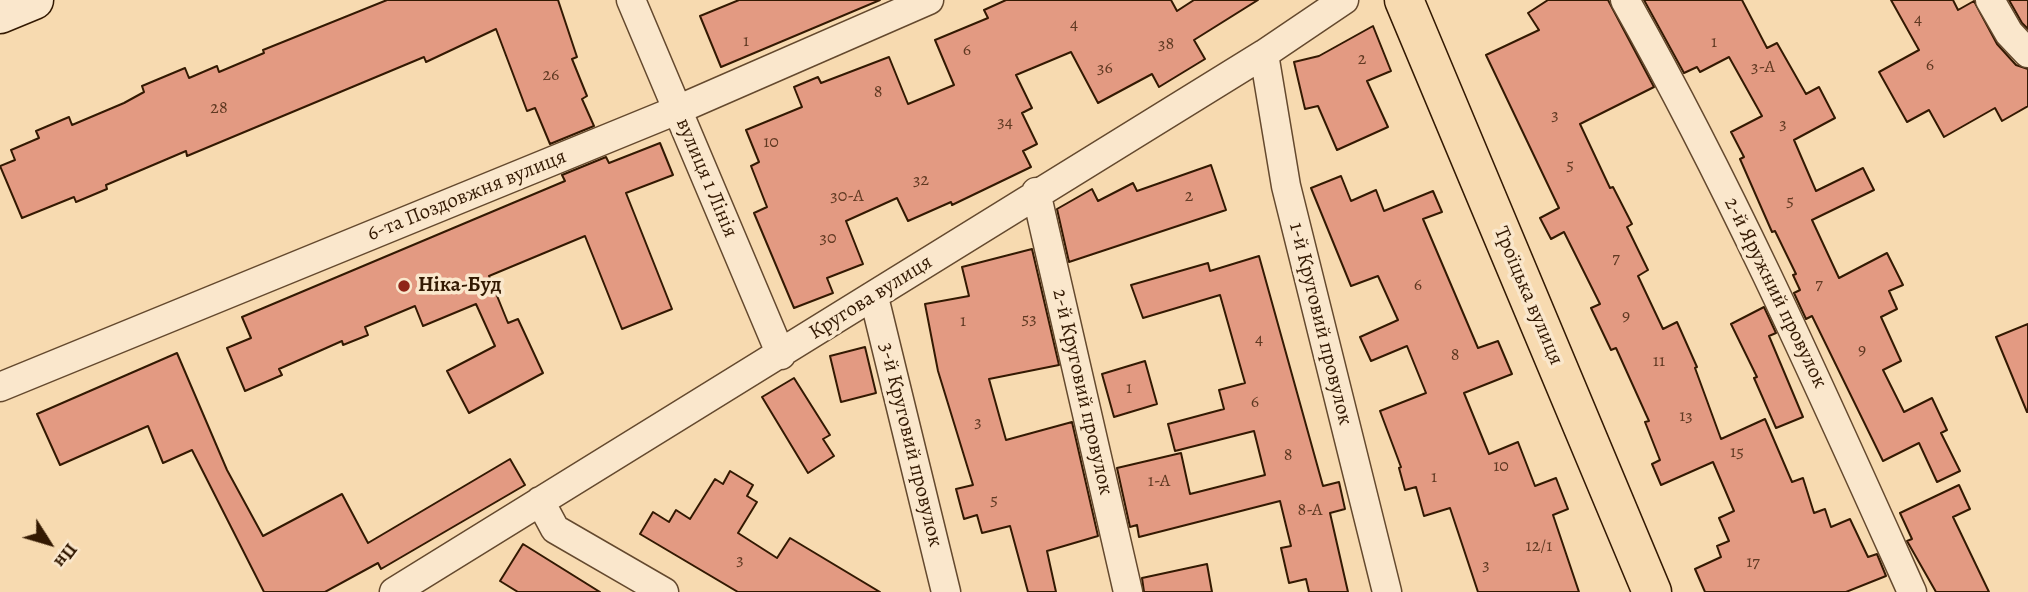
<!DOCTYPE html>
<meta charset="utf-8">
<style>
body{margin:0}
#map{position:relative;width:2028px;height:592px;overflow:hidden;background:#f7dab0;font-family:Alegreya,serif}
canvas{display:block}
.north{position:absolute;left:14px;top:508px;width:70px;height:70px;-webkit-text-stroke:5px #fae7cc;paint-order:stroke;rotate:127deg;font-size:19px;font-weight:700;line-height:28px;text-align:center;color:#331902}
.north::after{content:'';display:block;margin:auto;width:24px;height:32px;background:#331902;clip-path:polygon(50% 0,100% 100%,50% 72%,0 100%)}
</style>
<div id="map">
<canvas width="2028" height="592"></canvas>
<div class="north">Пн</div>
</div>
<script>
const g = document.querySelector('canvas').getContext('2d');
g.lineJoin = 'round';
function fillPath(path, color) { g.fillStyle = color; g.fill(path, 'evenodd'); }
function strokePath(path, color, width, dash) { g.strokeStyle = color; g.lineWidth = width; g.lineCap = dash ? 'butt' : 'round'; g.setLineDash(dash || []); g.stroke(path); }
function label(font, color, halo, rows, align = 'center') {
  g.font = font + ' Alegreya,serif'; g.lineWidth = 7; g.setLineDash([]); g.textBaseline = 'middle'; g.strokeStyle = halo; g.fillStyle = color; for (const [text, x, y, turn = 0] of rows) {
    g.save(); g.translate(x, y); g.rotate((+turn || 0) * Math.PI / 180); g.textAlign = isNaN(turn) ? turn : align; if (halo) g.strokeText(text, 0, 0); g.fillText(text, 0, 0); g.restore();
  }
}
const building = new Path2D(`
 M 387,0 L 558,0 L 577,57 L 572,59 L 587,96 L 582,99 L 594,126 L 550,144 L 535,108 L 527,111 L 496,29 L 426,62 L 424,57 L 187,156 L 186,151 L 106,185 L 107,189 L 76,202 L 74,197 L 22,218 L 0,166 L 15,160 L 11,150 L 39,138 L 36,131 L 69,117 L 72,125 L 124,103 L 144,92 L 142,86 L 185,68 L 189,78 L 217,66 L 219,72 L 264,53 L 263,50 Z
 M 739,0 L 880,0 L 721,67 L 700,16 Z
 M 1006,0 L 1171,0 L 1177,11 L 1194,0 L 1258,0 L 1194,40 L 1205,59 L 1159,87 L 1152,74 L 1098,103 L 1071,52 L 1016,75 L 1032,108 L 1022,113 L 1037,144 L 1023,151 L 1031,167 L 952,205 L 951,202 L 908,221 L 897,198 L 846,221 L 863,264 L 827,278 L 833,293 L 794,308 L 754,213 L 767,207 L 751,166 L 759,162 L 746,130 L 802,107 L 794,87 L 818,77 L 821,83 L 889,57 L 908,104 L 954,85 L 935,40 L 988,18 L 984,10 Z
 M 1548,0 L 1608,0 L 1654,87 L 1580,124 L 1610,188 L 1613,187 L 1632,224 L 1627,227 L 1648,270 L 1638,276 L 1663,329 L 1677,322 L 1697,367 L 1695,368 L 1721,439 L 1765,419 L 1792,482 L 1803,478 L 1814,513 L 1825,509 L 1831,527 L 1850,519 L 1868,557 L 1877,554 L 1886,576 L 1846,592 L 1705,592 L 1695,569 L 1721,557 L 1717,546 L 1729,541 L 1719,518 L 1734,511 L 1713,462 L 1661,485 L 1652,464 L 1660,460 L 1645,422 L 1649,421 L 1616,348 L 1611,350 L 1591,308 L 1600,304 L 1564,232 L 1551,239 L 1540,218 L 1559,208 L 1486,55 L 1539,30 L 1528,13 Z
 M 1644,0 L 1742,0 L 1767,48 L 1777,43 L 1806,94 L 1819,87 L 1835,118 L 1794,140 L 1816,191 L 1863,168 L 1874,190 L 1812,220 L 1839,278 L 1887,253 L 1903,285 L 1889,291 L 1897,309 L 1881,317 L 1901,361 L 1883,370 L 1904,412 L 1932,398 L 1947,430 L 1941,433 L 1960,471 L 1937,482 L 1919,443 L 1883,461 L 1812,316 L 1806,319 L 1794,293 L 1800,290 L 1793,275 L 1796,274 L 1775,231 L 1772,232 L 1740,159 L 1744,157 L 1731,132 L 1762,116 L 1729,57 L 1700,72 L 1697,67 L 1684,73 Z
 M 1891,0 L 1953,0 L 1958,10 L 1974,1 L 1997,44 L 2016,65 L 2028,69 L 2028,106 L 2002,121 L 1995,108 L 1944,137 L 1929,110 L 1907,122 L 1879,72 L 1919,50 Z
 M 2009,0 L 2028,0 L 2028,29 L 2022,23 Z
 M 1373,26 L 1391,71 L 1367,81 L 1388,127 L 1337,150 L 1318,106 L 1305,109 L 1294,62 L 1319,56 Z
 M 660,143 L 673,175 L 626,193 L 672,309 L 622,329 L 585,236 L 489,276 L 508,323 L 518,319 L 543,373 L 469,413 L 447,371 L 495,346 L 476,304 L 423,326 L 415,306 L 365,327 L 368,335 L 343,345 L 342,341 L 279,369 L 282,375 L 245,391 L 227,348 L 251,338 L 242,317 L 565,181 L 562,175 L 606,157 L 609,163 Z
 M 1211,165 L 1226,210 L 1069,262 L 1057,209 L 1092,189 L 1098,201 L 1133,183 L 1137,191 Z
 M 1341,176 L 1351,201 L 1376,190 L 1384,211 L 1433,191 L 1442,212 L 1423,219 L 1478,348 L 1498,341 L 1512,374 L 1464,393 L 1489,454 L 1518,442 L 1535,486 L 1556,478 L 1568,509 L 1553,515 L 1579,592 L 1478,592 L 1450,508 L 1424,516 L 1416,487 L 1405,490 L 1399,468 L 1401,467 L 1380,411 L 1426,393 L 1407,346 L 1371,361 L 1360,337 L 1398,320 L 1378,276 L 1351,286 L 1311,188 Z
 M 1032,249 L 1059,365 L 989,379 L 1006,440 L 1072,422 L 1098,536 L 1047,551 L 1056,592 L 1028,592 L 1010,526 L 982,533 L 977,515 L 964,519 L 956,489 L 973,485 L 938,371 L 925,304 L 969,296 L 962,267 Z
 M 1259,256 L 1323,486 L 1339,482 L 1345,509 L 1330,513 L 1348,592 L 1309,592 L 1306,579 L 1289,583 L 1281,548 L 1291,546 L 1280,501 L 1139,537 L 1137,525 L 1130,527 L 1117,468 L 1181,453 L 1190,494 L 1265,475 L 1254,431 L 1175,451 L 1168,424 L 1224,409 L 1219,390 L 1245,383 L 1220,295 L 1143,318 L 1131,285 L 1208,263 L 1210,271 Z
 M 1764,307 L 1776,333 L 1769,336 L 1803,417 L 1776,428 L 1754,378 L 1757,377 L 1731,324 Z
 M 2028,324 L 2028,412 L 2027,412 L 1996,337 Z
 M 865,347 L 876,393 L 841,402 L 830,356 Z
 M 177,353 L 227,470 L 263,536 L 342,494 L 368,543 L 510,459 L 525,485 L 381,569 L 378,563 L 325,592 L 264,592 L 192,450 L 163,463 L 148,426 L 60,465 L 37,414 Z
 M 1145,361 L 1157,404 L 1114,417 L 1102,374 Z
 M 794,378 L 830,435 L 823,439 L 834,456 L 808,473 L 762,397 Z
 M 730,471 L 753,485 L 747,496 L 757,502 L 738,533 L 777,558 L 790,538 L 880,592 L 738,592 L 640,534 L 653,512 L 669,522 L 676,510 L 690,519 L 715,479 L 723,484 Z
 M 1959,485 L 1970,509 L 1953,517 L 1989,592 L 1936,592 L 1907,541 L 1912,539 L 1900,513 Z
 M 523,544 L 600,592 L 518,592 L 500,581 Z
 M 1207,564 L 1212,592 L 1144,592 L 1142,578 Z`);
fillPath(building, '#e39a82');
strokePath(building, '#331902', 2);
const street = new Path2D(`
 M 631,0 L 781,355
 M 1625,0 C 1733,191 1822,392 1912,592
 M 1990,0 L 2009,33 L 2028,53
 M 1264,54 L 1286,186 L 1387,592
 M 1036,192 L 1128,592
 M 874,297 L 946,592
 M 0,387 L 677,110 L 929,0
 M 540,501 L 555,529 L 664,592
 M 394,592 L 1264,54 L 1344,0`);
const secondary = new Path2D(`
 M 0,14 L 34,0`);
const primary = new Path2D(`
 M 1404,0 L 1652,592`);
strokePath(street, '#64492e', 31);
strokePath(secondary, '#331902', 41);
strokePath(primary, '#331902', 41);
strokePath(street, '#fae7cc', 28);
strokePath(secondary, '#fae7cc', 38);
strokePath(primary, '#f7dab0', 38);
for (const [x, y, r, color] of [
 [404,286,7,"#8f2418"]
]) { const dot = new Path2D(); dot.arc(x, y, r, 0, 2 * Math.PI); g.fillStyle = color; g.fill(dot); strokePath(dot, '#fae7cc', 2.5); }
label('18px', '#5f3922', null, [
 ["4",1918,20],
 ["4",1074,25],
 ["1",746,42],
 ["1",1714,43],
 ["38",1166,45],
 ["6",967,51],
 ["2",1362,60],
 ["6",1930,66],
 ["3-А",1763,68],
 ["36",1105,69],
 ["26",551,76],
 ["8",878,93],
 ["28",219,109],
 ["3",1555,116],
 ["34",1005,123],
 ["3",1783,125],
 ["10",771,143],
 ["5",1570,166],
 ["32",921,181],
 ["30-А",847,197],
 ["2",1189,197],
 ["5",1790,202],
 ["30",828,239],
 ["7",1616,259],
 ["7",1819,285],
 ["6",1418,286],
 ["9",1626,317],
 ["53",1029,320],
 ["1",963,322],
 ["4",1259,340],
 ["9",1862,351],
 ["8",1455,356],
 ["11",1659,362],
 ["1",1129,389],
 ["6",1255,403],
 ["13",1686,417],
 ["3",978,423],
 ["15",1737,453],
 ["8",1288,456],
 ["10",1501,467],
 ["1",1434,478],
 ["1-А",1159,482],
 ["5",994,501],
 ["8-А",1310,511],
 ["12/1",1539,547],
 ["3",740,561],
 ["17",1753,563],
 ["3",1486,566]
]);
label('21px', '#331902', '#fae7cc', [
 ["вулиця 1 Лінія",706,178,67],
 ["6-та Поздовжня вулиця",467,196,-22],
 ["2-й Яружний провулок",1775,293,64],
 ["Троїцька вулиця",1528,296,67],
 ["Кругова вулиця",871,298,-32],
 ["1-й Круговий провулок",1320,324,76],
 ["2-й Круговий провулок",1082,392,77],
 ["3-й Круговий провулок",910,445,76]
]);
label('bold 21px', '#331902', '#fae7cc', [
 ["Ніка-Буд",418,286]
], 'left');
</script>
